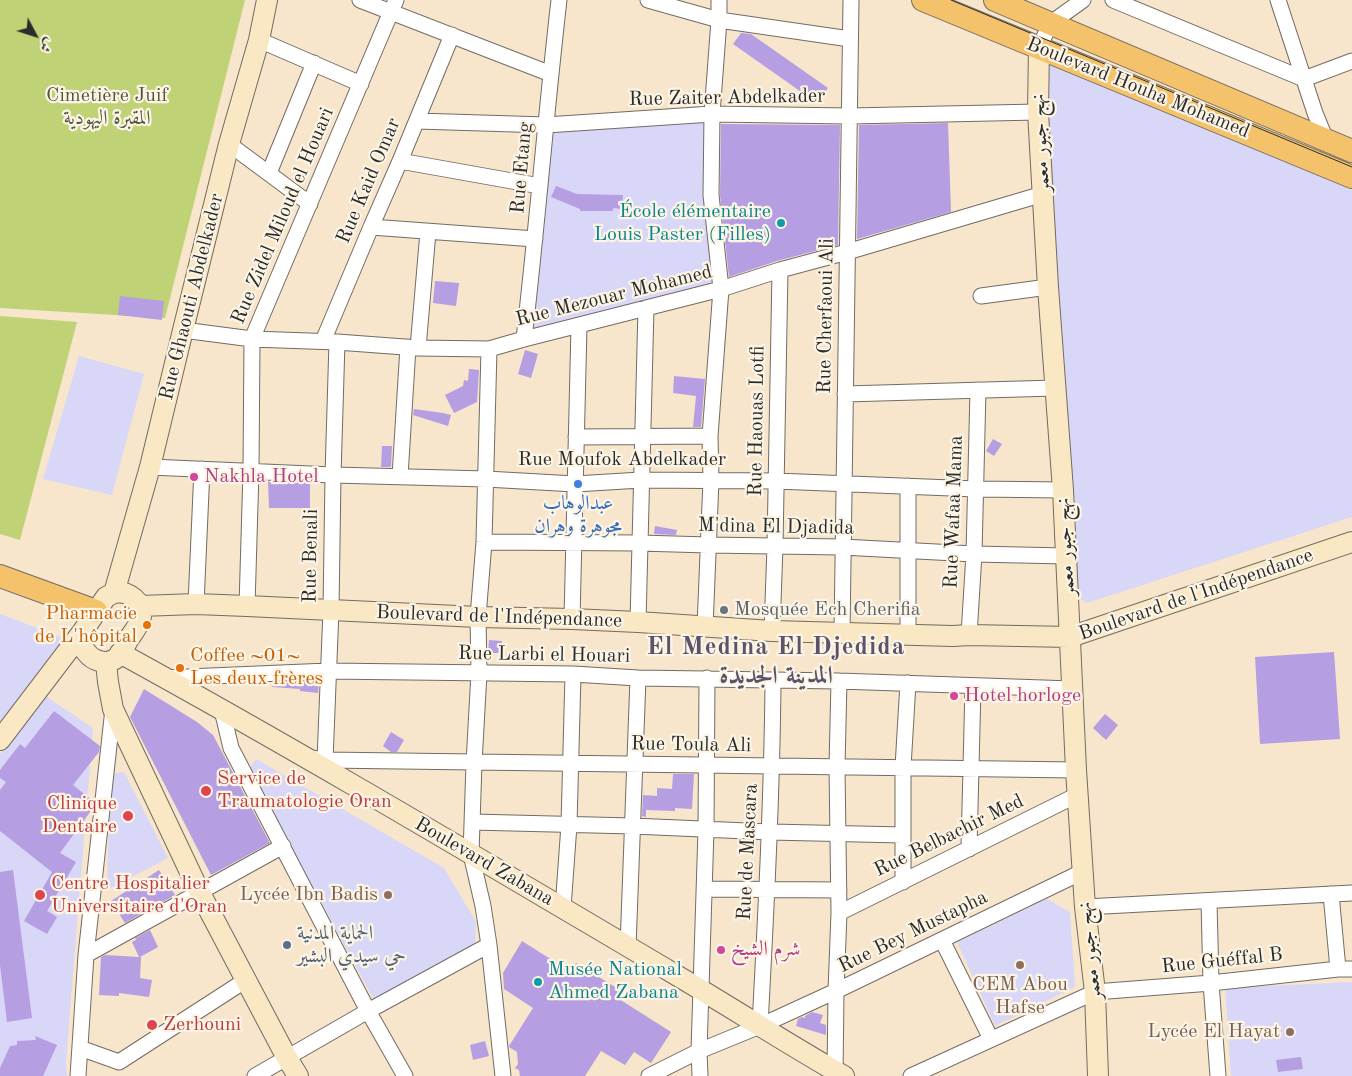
<!DOCTYPE html>
<meta charset="utf-8">
<style>
body{margin:0}
#map{position:relative;width:1352px;height:1076px;overflow:hidden;background:#f7e5cc;font-family:"Old Standard TT",Amiri,serif}
canvas{display:block}
.north{position:absolute;left:10px;top:10px;width:50px;height:50px;-webkit-text-stroke:4px #fcf5e5;paint-order:stroke;rotate:130deg;font-size:14px;font-weight:700;line-height:20px;text-align:center;color:#2b2b2b}
.north::after{content:'';display:block;margin:auto;width:18px;height:22px;background:#2b2b2b;clip-path:polygon(50% 0,100% 100%,50% 72%,0 100%)}
</style>
<div id="map">
<canvas width="1352" height="1076"></canvas>
<div class="north">ش</div>
</div>
<script>
const g = document.querySelector('canvas').getContext('2d');
g.lineJoin = 'round';
function fillPath(path, color) { g.fillStyle = color; g.fill(path, 'evenodd'); }
function strokePath(path, color, width, dash) { g.strokeStyle = color; g.lineWidth = width; g.lineCap = dash ? 'butt' : 'round'; g.setLineDash(dash || []); g.stroke(path); }
function label(font, color, halo, rows, align = 'center') {
  g.font = font + ' "Old Standard TT",Amiri,serif'; g.lineWidth = 4.5; g.setLineDash([]); g.textBaseline = 'middle'; g.strokeStyle = halo; g.fillStyle = color; for (const [text, x, y, turn = 0] of rows) {
    g.save(); g.translate(x, y); g.rotate((+turn || 0) * Math.PI / 180); g.textAlign = isNaN(turn) ? turn : align; if (halo) g.strokeText(text, 0, 0); g.fillText(text, 0, 0); g.restore();
  }
}
fillPath(new Path2D(`
 M 1047,63 L 1352,190 L 1352,517 L 1087,603 L 1079,598 L 1044,68 Z
 M 712,114 L 721,289 L 524,339 L 546,125 Z
 M 79,356 L 144,374 L 112,495 L 43,479 Z
 M 0,614 L 64,638 L 0,722 Z
 M 44,695 L 93,728 L 68,1036 L 66,1063 L 67,1076 L 0,1076 L 0,754 Z
 M 256,759 L 444,868 L 476,922 L 475,945 L 374,1000 L 249,769 Z
 M 124,772 L 168,858 L 107,890 L 110,774 Z
 M 1047,899 L 1070,912 L 1075,987 L 995,1026 L 957,942 Z
 M 1352,982 L 1352,1076 L 1231,1076 L 1225,988 Z`), '#d9d7f7');
fillPath(new Path2D(`
 M 0,0 L 245,0 L 165,318 L 0,308 Z
 M 0,316 L 77,322 L 20,540 L 0,534 Z`), '#bfd276');
fillPath(new Path2D(`
 M 741,33 L 751,34 L 828,88 L 817,103 L 733,44 Z
 M 948,123 L 951,212 L 857,239 L 859,125 Z
 M 721,124 L 840,125 L 838,245 L 777,261 L 729,277 L 720,195 Z
 M 556,186 L 577,194 L 623,195 L 622,209 L 613,208 L 613,211 L 580,211 L 580,209 L 551,197 Z
 M 435,281 L 459,283 L 456,306 L 433,303 Z
 M 120,296 L 164,301 L 162,320 L 118,315 Z
 M 525,350 L 538,354 L 531,378 L 518,374 Z
 M 469,369 L 479,370 L 477,402 L 454,413 L 445,395 L 463,386 L 464,380 L 468,381 Z
 M 674,376 L 705,379 L 701,427 L 693,427 L 696,396 L 673,393 Z
 M 414,409 L 443,413 L 451,415 L 448,426 L 413,415 Z
 M 993,439 L 1002,444 L 994,456 L 986,451 Z
 M 382,446 L 392,446 L 391,467 L 381,467 Z
 M 268,482 L 310,483 L 310,508 L 269,508 Z
 M 655,526 L 677,530 L 676,535 L 654,534 Z
 M 489,640 L 502,641 L 501,653 L 488,653 Z
 M 1334,652 L 1340,739 L 1260,744 L 1255,657 Z
 M 319,681 L 318,693 L 300,691 L 300,689 L 272,687 L 272,683 Z
 M 144,689 L 197,722 L 213,735 L 270,843 L 211,875 L 130,717 Z
 M 54,711 L 100,746 L 99,752 L 73,785 L 93,801 L 93,808 L 60,853 L 76,862 L 47,911 L 57,917 L 47,934 L 24,921 L 52,872 L 0,831 L 0,790 L 6,782 L 0,778 L 0,770 L 20,744 L 25,748 Z
 M 1105,714 L 1118,725 L 1106,740 L 1093,728 Z
 M 391,732 L 404,740 L 397,752 L 391,752 L 383,746 Z
 M 673,774 L 694,774 L 692,809 L 675,808 L 675,811 L 646,810 L 646,817 L 642,816 L 643,795 L 657,796 L 657,788 L 672,789 Z
 M 13,870 L 32,1018 L 7,1022 L 0,965 L 0,872 Z
 M 159,870 L 175,895 L 125,923 L 111,901 Z
 M 150,930 L 158,947 L 140,957 L 141,957 L 140,978 L 152,980 L 149,997 L 119,993 L 119,996 L 99,995 L 101,957 L 105,955 L 139,957 L 132,942 L 136,940 L 135,938 Z
 M 522,941 L 571,972 L 576,963 L 620,990 L 616,997 L 671,1032 L 651,1063 L 634,1052 L 625,1065 L 601,1051 L 585,1076 L 520,1076 L 519,1070 L 515,1068 L 518,1064 L 517,1052 L 509,1047 L 509,1046 L 533,1008 L 504,989 L 503,973 Z
 M 812,1012 L 823,1015 L 820,1023 L 826,1025 L 826,1035 L 796,1026 L 798,1019 L 802,1017 L 805,1018 L 805,1016 Z
 M 35,1036 L 57,1045 L 43,1076 L 0,1076 L 0,1068 L 10,1046 L 17,1045 L 17,1041 L 36,1040 Z
 M 485,1041 L 489,1056 L 473,1060 L 470,1045 Z
 M 1301,1057 L 1303,1069 L 1278,1072 L 1276,1060 Z`), '#b59ee1');
const street = new Path2D(`
 M 360,0 L 551,74
 M 648,0 L 719,20 L 850,39
 M 1113,0 L 1304,79 L 1352,61
 M 1278,0 L 1315,113 L 1326,140
 M 259,40 L 361,84
 M 1039,47 L 1051,23 L 1083,0
 M 417,121 L 546,125 L 712,114 L 850,116 L 1038,112
 M 229,144 L 310,204
 M 400,161 L 540,186
 M 269,173 L 314,63
 M 371,227 L 535,239
 M 981,296 L 1048,287
 M 183,330 L 252,339 L 337,342 L 418,348 L 489,349 L 524,339 L 721,289 L 780,270 L 847,252 L 1043,194
 M 524,339 C 537,226 546,113 559,0
 M 323,341 L 371,227 L 400,161 L 452,35
 M 418,348 L 428,232
 M 489,349 L 484,542 L 478,617 L 479,673 L 474,763 L 471,854 L 483,906 L 489,945 L 503,1076
 M 845,394 L 1055,388
 M 576,437 L 710,436
 M 150,467 L 333,475 L 486,479 L 575,484 L 641,480 L 776,481 L 976,489 L 1063,490
 M 400,476 L 408,347
 M 484,542 L 640,543 L 708,545 L 842,547 L 974,554 L 1066,556
 M 196,604 L 202,469
 M 247,606 L 251,471 L 252,339 L 396,0
 M 572,619 L 579,326
 M 638,622 L 646,308
 M 705,627 L 711,480 L 710,436 L 721,289 L 711,195 L 712,114 L 719,20 L 719,0
 M 772,631 L 775,546 L 780,270
 M 842,633 L 851,0
 M 908,635 L 908,486
 M 969,635 L 974,554 L 978,390
 M 164,678 L 328,671 L 573,674 L 638,678 L 839,681 L 1072,689
 M 222,710 L 231,748 L 368,1011 L 405,1076
 M 310,758 L 325,760 L 1076,770
 M 328,770 L 325,760 L 331,610 L 333,475 L 337,342
 M 472,822 L 633,826 L 770,832 L 903,835
 M 969,849 L 973,686
 M 903,882 L 903,767 L 908,683
 M 705,889 L 839,890
 M 1331,894 L 1338,969
 M 1209,901 L 1211,983 L 1218,1076
 M 1085,907 L 1352,893
 M 563,908 L 569,825 L 573,674
 M 839,913 L 1077,795
 M 942,940 L 991,1039
 M 628,947 L 638,678
 M 86,955 L 283,846
 M 760,1026 C 766,911 772,796 773,681
 M 80,1048 L 119,1062 L 246,980
 M 78,1076 L 86,955 L 113,709
 M 255,1076 L 368,1011 L 489,945
 M 649,1076 L 699,1051 L 760,1026 L 836,991 L 1082,872
 M 700,1076 L 699,1051 L 706,830 L 707,678
 M 835,1076 L 836,991 L 839,913 L 837,766 L 839,681
 M 911,1076 L 1095,992 L 1211,983 L 1338,969 L 1352,969`);
const secondary = new Path2D(`
 M 1039,47 L 1038,112 L 1048,287 L 1063,490 L 1076,770 L 1085,907 L 1095,992 L 1098,1076
 M 121,592 C 134,595 145,606 140,620 C 138,627 132,634 128,640 C 125,646 121,655 115,659 C 106,665 93,661 87,653 C 81,647 81,639 83,631 L 106,597 L 114,593 Z
 M 114,593 L 150,467 L 183,330 L 229,144 L 259,40 L 267,0
 M 140,606 L 196,604 L 247,606 L 478,617 L 572,619 L 638,622 L 772,631 L 953,636 L 969,635 L 1070,637 L 1352,542
 M 120,653 C 306,755 488,864 671,972 C 729,1006 786,1043 844,1076
 M 106,662 L 108,682 L 113,709 L 199,891 L 287,1058 L 298,1076
 M 0,740 L 83,631`);
const primary = new Path2D(`
 M 923,0 L 1352,177
 M 995,0 L 1352,151
 M 0,576 L 96,611`);
strokePath(street, '#726c63', 17);
strokePath(secondary, '#726c63', 22);
strokePath(primary, '#726c63', 24);
strokePath(street, '#fff', 15);
strokePath(secondary, '#fae7c3', 20);
strokePath(primary, '#f3c26a', 22);
strokePath(new Path2D(`
 M 951,0 L 1352,167`), '#2b2b2b', 1);
for (const [x, y, r, color] of [
 [781,223,5,"#0f9aa8"],
 [194,477,5,"#d1479c"],
 [578,484,5,"#3f7fe0"],
 [724,610,5,"#6b7280"],
 [147,625,5,"#e8710a"],
 [180,668,5,"#e8710a"],
 [954,696,5,"#d1479c"],
 [206,791,6,"#e0444e"],
 [128,816,6,"#e0444e"],
 [40,895,6,"#e0444e"],
 [388,895,5,"#8d6e63"],
 [287,945,5,"#5c6f8a"],
 [721,950,5,"#d1479c"],
 [1020,965,5,"#8d6e63"],
 [538,982,5,"#0f9aa8"],
 [152,1025,6,"#e0444e"],
 [1290,1032,5,"#8d6e63"]
]) { const dot = new Path2D(); dot.arc(x, y, r, 0, 2 * Math.PI); g.fillStyle = color; g.fill(dot); strokePath(dot, '#fcf5e5', 2); }
label('20px', '#2b2b2b', '#fcf5e5', [
 ["Boulevard Houha Mohamed",1138,88,22],
 ["Rue Zaiter Abdelkader",727,98,-1],
 ["نهج جبور معمر",1041,143,-93],
 ["Rue Etang",522,168,-85],
 ["Rue Kaid Omar",369,181,-67],
 ["Rue Zidel Miloud el Houari",283,216,-67],
 ["Rue Mezouar Mohamed",614,296,-14],
 ["Rue Ghaouti Abdelkader",192,297,-76],
 ["Rue Cherfaoui Ali",826,316,-89],
 ["Rue Haouas Lotfi",757,421,-89],
 ["Rue Moufok Abdelkader",622,460],
 ["Rue Wafaa Mama",954,512,-88],
 ["M'dina El Djadida",776,527,1],
 ["نهج جبور معمر",1066,547,-93],
 ["Rue Benali",311,556,-89],
 ["Boulevard de l'Indépendance",1196,595,-19],
 ["Boulevard de l'Indépendance",499,617,2],
 ["Rue Larbi el Houari",544,655,1],
 ["Rue Toula Ali",691,745,1],
 ["Rue Belbachir Med",949,836,-26],
 ["Rue de Mascara",748,852,-87],
 ["Boulevard Zabana",484,862,30],
 ["Rue Bey Mustapha",913,932,-26],
 ["نهج جبور معمر",1090,951,-96],
 ["Rue Guéffal B",1222,961,-6]
]);
label('20px', '#50553e', '#fcf5e5', [
 ["Cimetière Juif",107,96],
 ["المقبرة اليهودية",107,119]
]);
label('20px', '#0d838f', '#fcf5e5', [
 ["École élémentaire",771,212],
 ["Louis Paster (Filles)",771,235],
 ["Musée National",548,970,"left"],
 ["Ahmed Zabana",548,993,"left"]
], 'right');
label('20px', '#b23c85', '#fcf5e5', [
 ["Nakhla Hotel",204,477],
 ["Hotel horloge",964,696],
 ["شرم الشيخ",731,950]
], 'left');
label('20px', '#366cbe', '#fcf5e5', [
 ["عبدالوهاب",578,504],
 ["مجوهرة وهران",578,527]
]);
label('20px', '#5b616d', '#fcf5e5', [
 ["Mosquée Ech Cherifia",734,610]
], 'left');
label('20px', '#c56008', '#fcf5e5', [
 ["Pharmacie",137,614],
 ["de L'hôpital",137,637],
 ["Coffee ~01~",190,656,"left"],
 ["Les deux frères",190,679,"left"]
], 'right');
label('20px', '#be3a42', '#fcf5e5', [
 ["Service de",217,779],
 ["Traumatologie Oran",217,802],
 ["Clinique",117,804,"right"],
 ["Dentaire",117,827,"right"],
 ["Centre Hospitalier",51,884],
 ["Universitaire d'Oran",51,907],
 ["Zerhouni",163,1025]
], 'left');
label('20px', '#785e54', '#fcf5e5', [
 ["Lycée Ibn Badis",378,895],
 ["CEM Abou",1020,985,"center"],
 ["Hafse",1020,1008,"center"],
 ["Lycée El Hayat",1280,1032]
], 'right');
label('20px', '#4e5e75', '#fcf5e5', [
 ["الحماية المدنية",297,934],
 ["حي سيدي البشير",297,957]
], 'left');
g.letterSpacing = '1px';
label('bold 25px', '#5b536b', '#fcf5e5', [
 ["El Medina El Djedida",776,647],
 ["المدينة الجديدة",776,676]
]);
g.letterSpacing = '0px';
</script>
